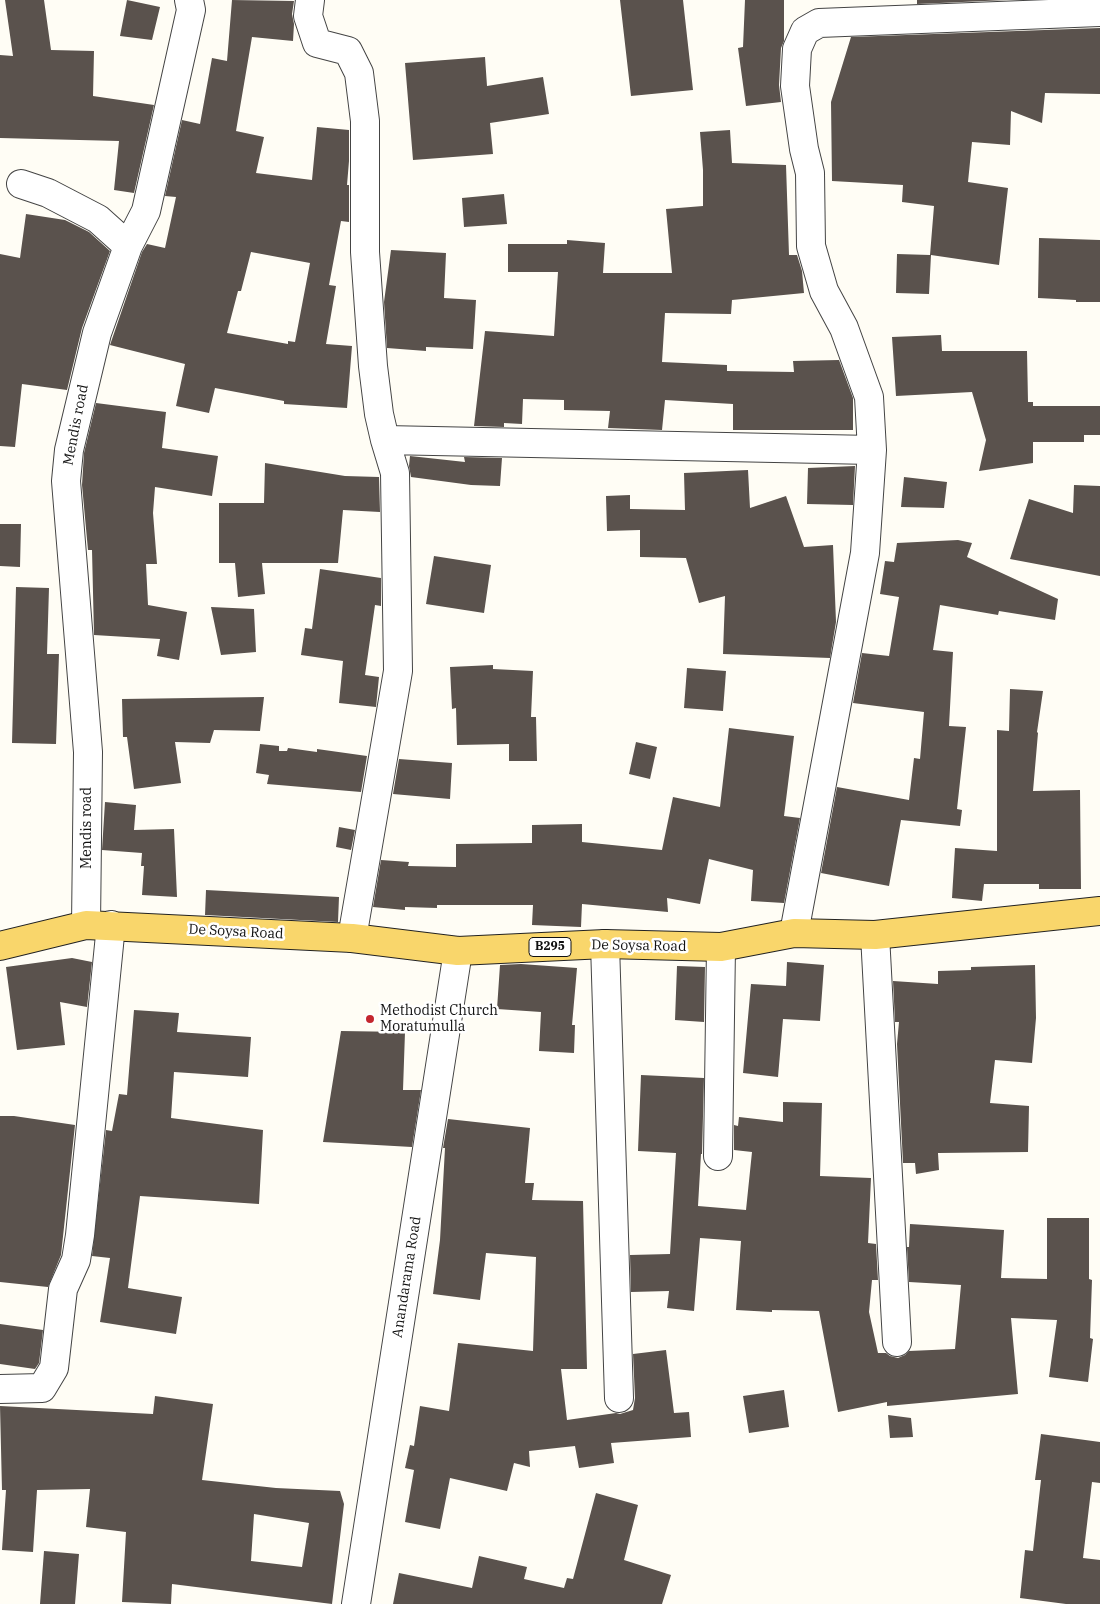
<!DOCTYPE html>
<style>
body{margin:0}
canvas{display:block;background:#fffdf5}
</style>
<canvas width="1100" height="1604"></canvas>
<script>
const g = document.querySelector('canvas').getContext('2d');
g.lineJoin = 'round';
function fillPath(path, color) { g.fillStyle = color; g.fill(path, 'evenodd'); }
function strokePath(path, color, width, dash) { g.strokeStyle = color; g.lineWidth = width; g.lineCap = dash ? 'butt' : 'round'; g.setLineDash(dash || []); g.stroke(path); }
function label(font, color, halo, rows, align = 'center') {
  g.font = font + ' "IBM Plex Serif",serif'; g.lineWidth = 5; g.setLineDash([]); g.textBaseline = 'middle'; g.strokeStyle = halo; g.fillStyle = color; for (const [text, x, y, turn = 0] of rows) {
    g.save(); g.translate(x, y); g.rotate((+turn || 0) * Math.PI / 180); g.textAlign = isNaN(turn) ? turn : align; if (halo) g.strokeText(text, 0, 0); g.fillText(text, 0, 0); g.restore();
  }
}
fillPath(new Path2D(`
 M 5,0 L 44,0 L 51,50 L 94,51 L 93,96 L 154,105 L 134,193 L 114,190 L 119,141 L 0,138 L 0,55 L 13,56 Z
 M 127,0 L 160,7 L 152,40 L 120,36 Z
 M 232,0 L 294,1 L 292,14 L 294,24 L 293,41 L 252,37 L 236,131 L 264,137 L 256,173 L 312,180 L 317,127 L 349,130 L 349,161 L 347,185 L 349,185 L 349,222 L 341,221 L 329,285 L 336,286 L 326,344 L 352,346 L 347,408 L 284,404 L 284,401 L 215,388 L 209,413 L 176,406 L 185,364 L 110,345 L 142,252 L 147,244 L 165,248 L 176,197 L 165,196 L 182,120 L 200,124 L 212,58 L 227,61 ZM 251,252 L 310,263 L 295,342 L 288,341 L 288,344 L 227,333 L 238,291 L 241,291 Z
 M 620,0 L 683,0 L 693,90 L 631,96 Z
 M 745,0 L 784,0 L 784,41 L 781,48 L 779,85 L 781,102 L 746,106 L 738,48 L 743,47 Z
 M 917,0 L 1007,0 L 917,4 Z
 M 1100,28 L 1100,94 L 1045,93 L 1042,123 L 1011,111 L 1010,145 L 972,142 L 968,182 L 1008,188 L 999,265 L 931,255 L 929,294 L 896,293 L 897,254 L 930,255 L 934,206 L 902,202 L 903,185 L 832,181 L 831,102 L 851,37 Z
 M 485,57 L 487,86 L 543,77 L 549,114 L 490,123 L 493,154 L 413,160 L 405,63 Z
 M 730,130 L 732,163 L 786,165 L 789,255 L 797,255 L 802,271 L 804,293 L 732,300 L 731,314 L 665,313 L 662,362 L 727,365 L 727,371 L 794,372 L 793,361 L 839,360 L 853,398 L 853,430 L 733,430 L 733,404 L 665,400 L 662,430 L 608,428 L 610,411 L 564,410 L 564,400 L 523,399 L 522,424 L 504,423 L 504,427 L 474,426 L 485,331 L 554,336 L 558,272 L 508,272 L 508,244 L 567,244 L 567,240 L 605,243 L 603,273 L 672,273 L 666,209 L 703,206 L 703,170 L 700,132 Z
 M 504,194 L 507,224 L 464,227 L 462,198 Z
 M 26,214 L 65,220 L 89,232 L 110,251 L 82,328 L 67,390 L 22,384 L 15,447 L 0,446 L 0,254 L 20,258 Z
 M 1039,238 L 1100,240 L 1100,302 L 1076,302 L 1076,300 L 1038,298 Z
 M 391,250 L 446,253 L 444,298 L 476,300 L 473,349 L 426,347 L 426,351 L 387,348 L 384,302 Z
 M 941,335 L 942,351 L 1027,351 L 1028,402 L 1033,402 L 1033,406 L 1100,406 L 1100,435 L 1084,435 L 1084,442 L 1033,442 L 1033,463 L 979,471 L 986,440 L 972,392 L 896,396 L 892,337 Z
 M 96,403 L 166,412 L 162,448 L 218,456 L 212,496 L 155,487 L 153,513 L 157,564 L 146,564 L 148,605 L 187,612 L 179,660 L 157,656 L 160,639 L 94,635 L 92,550 L 88,550 L 82,485 L 84,453 Z
 M 410,456 L 465,462 L 464,457 L 502,458 L 500,486 L 471,485 L 411,477 L 409,466 Z
 M 265,463 L 345,476 L 379,477 L 380,512 L 343,510 L 338,563 L 262,563 L 265,594 L 238,597 L 235,563 L 219,563 L 219,503 L 264,503 Z
 M 855,466 L 853,505 L 807,504 L 808,468 Z
 M 748,470 L 750,508 L 786,496 L 804,547 L 833,545 L 836,622 L 830,658 L 723,654 L 725,596 L 699,603 L 686,558 L 640,557 L 640,530 L 607,531 L 606,496 L 630,495 L 630,509 L 685,510 L 684,473 Z
 M 904,477 L 947,482 L 944,508 L 901,507 Z
 M 1074,485 L 1100,486 L 1100,576 L 1010,559 L 1029,499 L 1073,513 Z
 M 0,524 L 21,524 L 20,567 L 0,566 Z
 M 958,540 L 972,543 L 967,557 L 1058,599 L 1055,620 L 999,611 L 998,615 L 940,605 L 933,650 L 953,652 L 949,726 L 966,727 L 957,809 L 962,810 L 960,826 L 901,820 L 889,886 L 821,873 L 837,787 L 909,800 L 914,758 L 920,759 L 924,712 L 853,703 L 862,653 L 889,656 L 899,597 L 880,594 L 885,561 L 894,562 L 897,543 Z
 M 434,556 L 491,565 L 484,613 L 426,604 Z
 M 320,569 L 381,578 L 381,606 L 375,605 L 365,675 L 379,677 L 376,707 L 339,703 L 343,661 L 301,655 L 305,628 L 312,629 Z
 M 16,587 L 49,588 L 47,654 L 59,654 L 56,744 L 12,743 Z
 M 211,607 L 254,609 L 256,652 L 221,655 Z
 M 493,665 L 493,669 L 533,671 L 531,717 L 536,717 L 537,761 L 509,761 L 509,744 L 457,745 L 456,708 L 452,709 L 450,667 Z
 M 687,668 L 726,671 L 723,711 L 684,708 Z
 M 1010,689 L 1043,691 L 1037,732 L 1038,733 L 1033,791 L 1080,790 L 1081,889 L 1039,889 L 1039,884 L 984,884 L 982,901 L 952,898 L 955,848 L 997,851 L 997,730 L 1009,731 Z
 M 264,697 L 260,731 L 214,730 L 210,743 L 175,742 L 181,783 L 134,789 L 127,737 L 123,737 L 122,699 Z
 M 729,728 L 794,736 L 784,816 L 800,818 L 784,903 L 751,901 L 753,870 L 709,859 L 700,904 L 667,898 L 668,912 L 582,904 L 581,927 L 532,925 L 533,905 L 437,905 L 437,908 L 405,907 L 405,910 L 373,907 L 381,860 L 409,862 L 408,866 L 456,867 L 456,844 L 532,843 L 532,825 L 582,824 L 582,842 L 662,850 L 673,797 L 720,807 Z
 M 636,742 L 657,747 L 650,779 L 629,774 Z
 M 260,744 L 279,746 L 279,751 L 287,751 L 288,748 L 317,752 L 317,749 L 367,756 L 361,792 L 267,784 L 269,775 L 256,773 Z
 M 399,759 L 452,763 L 450,799 L 393,794 Z
 M 105,802 L 136,805 L 134,830 L 174,829 L 177,897 L 142,895 L 144,866 L 141,866 L 142,853 L 102,850 Z
 M 339,827 L 355,830 L 351,850 L 336,847 Z
 M 206,890 L 339,897 L 338,922 L 205,915 Z
 M 72,958 L 92,962 L 87,1007 L 60,1002 L 65,1045 L 17,1050 L 6,967 Z
 M 787,962 L 824,965 L 820,1021 L 783,1019 L 778,1077 L 743,1073 L 751,984 L 786,986 Z
 M 521,964 L 577,968 L 572,1025 L 575,1025 L 574,1053 L 539,1051 L 541,1012 L 497,1009 L 500,965 Z
 M 1035,965 L 1036,1018 L 1032,1063 L 995,1060 L 990,1103 L 1029,1106 L 1028,1152 L 938,1153 L 939,1170 L 916,1174 L 915,1163 L 903,1163 L 897,1044 L 899,1022 L 895,1022 L 893,981 L 938,984 L 938,971 L 971,970 L 971,967 Z
 M 677,966 L 705,967 L 704,1022 L 675,1020 Z
 M 134,1010 L 179,1013 L 177,1032 L 251,1037 L 248,1077 L 174,1072 L 171,1118 L 263,1130 L 259,1204 L 140,1196 L 128,1288 L 182,1297 L 176,1334 L 100,1322 L 110,1258 L 92,1256 L 106,1130 L 112,1131 L 119,1094 L 127,1095 Z
 M 341,1031 L 405,1032 L 403,1090 L 421,1090 L 412,1147 L 323,1142 Z
 M 641,1075 L 704,1078 L 702,1154 L 701,1154 L 698,1206 L 746,1210 L 752,1152 L 734,1150 L 734,1125 L 738,1126 L 739,1117 L 783,1122 L 783,1102 L 822,1103 L 820,1176 L 871,1178 L 868,1243 L 876,1244 L 878,1280 L 872,1280 L 869,1312 L 878,1353 L 886,1353 L 890,1356 L 898,1358 L 905,1355 L 909,1351 L 955,1349 L 961,1285 L 909,1282 L 907,1247 L 909,1247 L 910,1224 L 1004,1230 L 1001,1278 L 1047,1279 L 1047,1218 L 1089,1218 L 1089,1279 L 1092,1280 L 1090,1338 L 1093,1339 L 1088,1382 L 1049,1377 L 1057,1320 L 1011,1318 L 1018,1394 L 887,1406 L 887,1402 L 838,1412 L 819,1311 L 772,1310 L 772,1312 L 736,1310 L 741,1241 L 700,1238 L 694,1311 L 667,1308 L 669,1291 L 631,1292 L 630,1255 L 670,1254 L 676,1153 L 638,1151 Z
 M 0,1116 L 14,1116 L 75,1125 L 61,1255 L 48,1287 L 0,1282 Z
 M 448,1119 L 530,1128 L 525,1183 L 534,1183 L 532,1200 L 583,1201 L 587,1369 L 561,1369 L 567,1420 L 616,1413 L 620,1414 L 633,1410 L 635,1398 L 633,1354 L 666,1350 L 674,1413 L 689,1412 L 691,1437 L 611,1443 L 614,1463 L 579,1468 L 575,1446 L 529,1451 L 530,1467 L 514,1463 L 507,1491 L 450,1478 L 440,1529 L 405,1522 L 414,1470 L 405,1468 L 410,1445 L 414,1446 L 420,1406 L 449,1411 L 458,1343 L 533,1351 L 536,1257 L 486,1253 L 480,1300 L 433,1294 L 440,1240 L 445,1148 L 443,1148 Z
 M 0,1324 L 43,1330 L 39,1363 L 35,1369 L 0,1364 Z
 M 784,1390 L 789,1427 L 749,1433 L 743,1396 Z
 M 155,1396 L 213,1404 L 202,1480 L 276,1488 L 340,1491 L 344,1504 L 332,1604 L 172,1584 L 171,1604 L 122,1602 L 126,1532 L 86,1527 L 90,1489 L 37,1490 L 33,1552 L 2,1550 L 6,1490 L 2,1490 L 0,1406 L 153,1414 ZM 254,1514 L 309,1523 L 302,1567 L 251,1561 Z
 M 888,1415 L 911,1418 L 913,1437 L 890,1438 Z
 M 1041,1434 L 1100,1442 L 1100,1483 L 1092,1482 L 1083,1558 L 1100,1560 L 1100,1604 L 1066,1604 L 1020,1598 L 1025,1550 L 1033,1551 L 1041,1480 L 1035,1480 Z
 M 596,1493 L 638,1505 L 624,1560 L 671,1575 L 662,1604 L 393,1604 L 399,1573 L 472,1588 L 479,1556 L 527,1567 L 524,1579 L 564,1588 L 567,1578 L 573,1579 Z
 M 44,1551 L 79,1554 L 75,1604 L 40,1604 Z`), '#5a524d');
const minor = new Path2D(`
 M 310,0 L 308,16 L 317,43 L 348,51 L 359,73 L 365,121 L 365,252 L 373,366 L 379,414 L 385,440 L 395,473 L 398,671 L 352,938
 M 21,184 L 48,193 L 98,219 L 128,246
 M 385,440 L 872,450
 M 86,925 L 88,752 L 66,481 L 69,450 L 97,333 L 128,246 L 146,211 L 191,10 L 189,0
 M 794,933 L 865,553 L 872,450 L 869,397 L 844,328 L 824,291 L 811,246 L 810,173 L 804,149 L 795,86 L 797,49 L 805,31 L 819,23 L 1100,12
 M 875,935 L 897,1342
 M 605,944 L 619,1398
 M 718,1156 L 721,947
 M 0,1389 L 42,1388 L 54,1368 L 63,1289 L 76,1260 L 80,1235 L 111,925
 M 356,1604 L 458,951`);
const primary = new Path2D(`
 M 0,946 L 86,925 L 352,938 L 458,951 L 605,944 L 721,947 L 794,933 L 875,935 L 1100,911`);
strokePath(minor, '#444', 30);
strokePath(primary, '#222', 30);
strokePath(minor, '#fff', 28);
strokePath(primary, '#f9d66b', 28);
for (const [x, y, r, color] of [
 [370,1019,5,"#c4262e"]
]) { const dot = new Path2D(); dot.arc(x, y, r, 0, 2 * Math.PI); g.fillStyle = color; g.fill(dot); strokePath(dot, '#fff', 2); }
for (const [x, y, w] of [
 [550,947,42]
]) { const box = new Path2D(); box.roundRect(x - w / 2, y - 9.5, w, 19, 4); g.fillStyle = '#fff'; g.fill(box); strokePath(box, '#111', 1); }
label('bold 12px', '#111', null, [
 ["B295",550,947]
]);
label('14px', '#111', '#fff', [
 ["Mendis road",76,425,-79],
 ["Mendis road",87,828,-90],
 ["De Soysa Road",236,932,3],
 ["De Soysa Road",639,946,1],
 ["Anandarama Road",407,1277,-81]
]);
label('14px', '#111', '#fff', [
 ["Methodist Church",380,1011],
 ["Moratumulla",380,1027]
], 'left');
</script>
